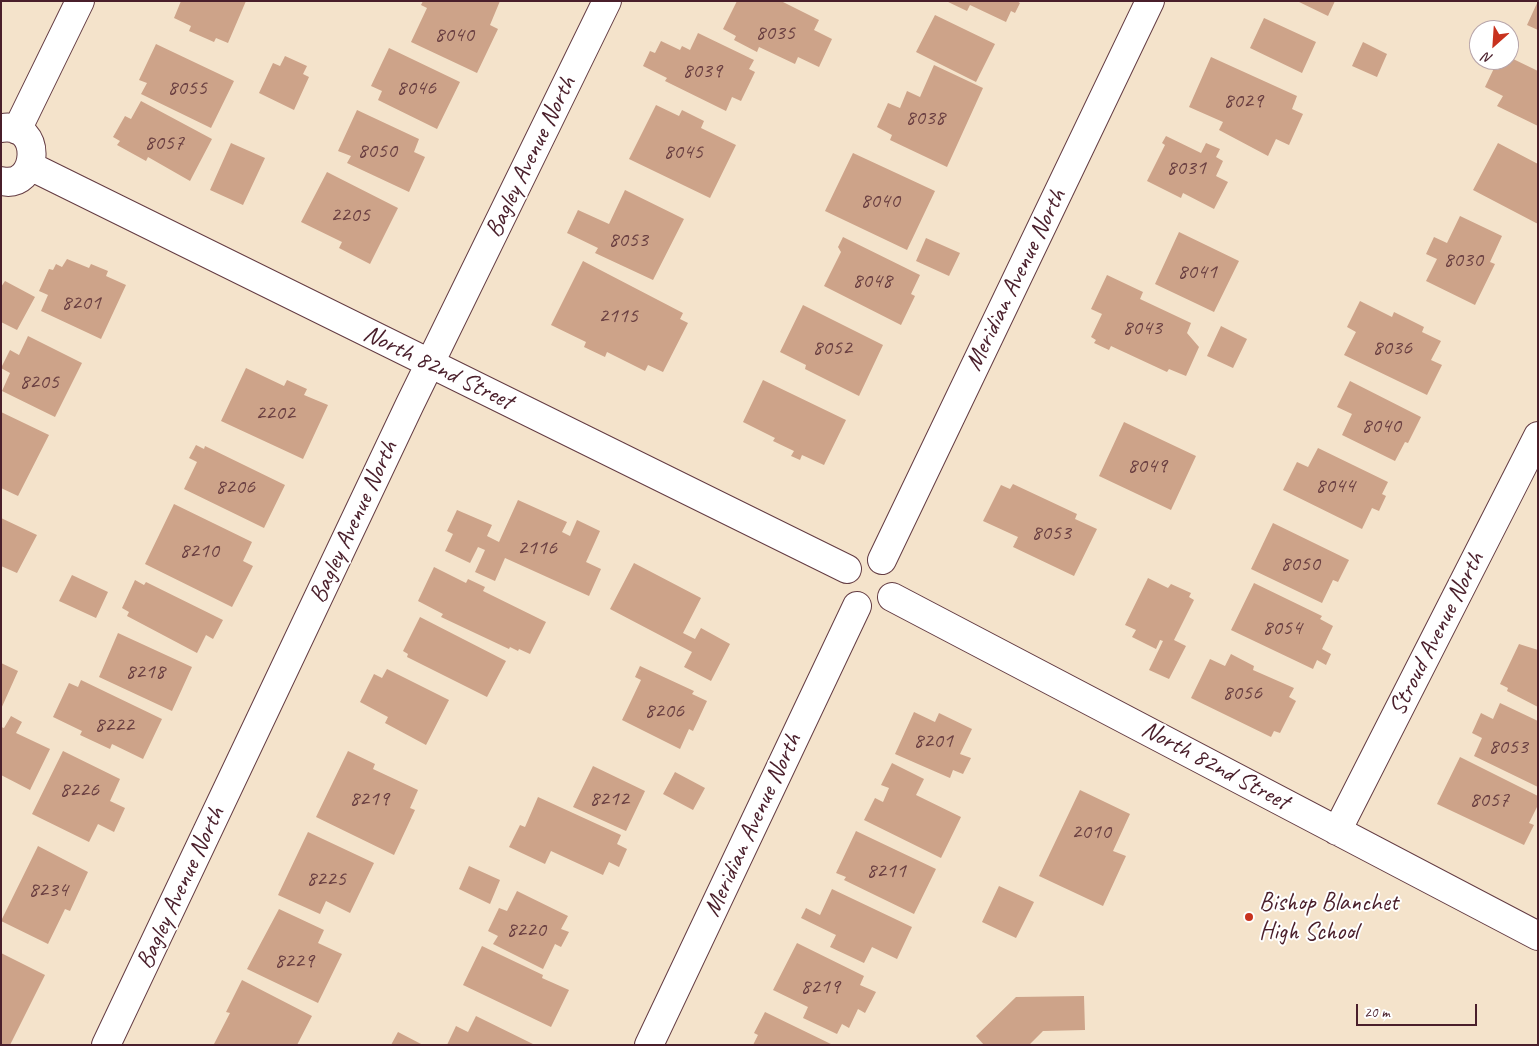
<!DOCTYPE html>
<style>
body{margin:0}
#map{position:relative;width:1539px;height:1046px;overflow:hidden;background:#f4e3cb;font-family:Caveat,sans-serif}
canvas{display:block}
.frame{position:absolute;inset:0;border:2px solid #4a1f2b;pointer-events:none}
.north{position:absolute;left:1469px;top:20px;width:50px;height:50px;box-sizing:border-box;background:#fff;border:1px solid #b7a5aa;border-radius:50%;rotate:206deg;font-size:14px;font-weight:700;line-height:20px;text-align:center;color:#4a1f2b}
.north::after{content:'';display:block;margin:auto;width:18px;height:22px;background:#c8321e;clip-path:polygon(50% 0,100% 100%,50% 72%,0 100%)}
.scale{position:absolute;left:1356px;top:1004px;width:121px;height:22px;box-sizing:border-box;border:2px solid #4a1f2b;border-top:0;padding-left:6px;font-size:15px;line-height:18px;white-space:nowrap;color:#4a1f2b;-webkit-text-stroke:4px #fff;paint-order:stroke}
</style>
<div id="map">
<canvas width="1539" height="1046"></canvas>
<div class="frame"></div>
<div class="north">N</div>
<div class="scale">20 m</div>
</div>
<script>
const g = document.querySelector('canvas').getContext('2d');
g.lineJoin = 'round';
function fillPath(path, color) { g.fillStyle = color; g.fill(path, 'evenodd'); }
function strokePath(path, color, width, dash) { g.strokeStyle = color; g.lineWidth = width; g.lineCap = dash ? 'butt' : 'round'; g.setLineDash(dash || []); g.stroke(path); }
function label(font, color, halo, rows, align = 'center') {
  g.font = font + ' Caveat,sans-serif'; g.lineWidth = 4; g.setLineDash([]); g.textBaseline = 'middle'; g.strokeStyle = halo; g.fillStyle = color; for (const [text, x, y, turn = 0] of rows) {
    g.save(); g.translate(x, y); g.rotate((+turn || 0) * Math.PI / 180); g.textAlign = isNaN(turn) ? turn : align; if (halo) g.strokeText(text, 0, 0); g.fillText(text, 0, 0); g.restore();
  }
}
fillPath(new Path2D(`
 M 181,1 L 246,1 L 228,43 L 216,38 L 214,42 L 189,31 L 191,26 L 174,18 Z
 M 423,1 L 500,1 L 490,25 L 498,29 L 477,73 L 411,42 L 427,8 L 421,5 Z
 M 737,1 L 781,1 L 819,20 L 814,30 L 832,39 L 819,67 L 798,57 L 795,64 L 759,47 L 757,52 L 734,40 L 736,36 L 723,29 Z
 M 946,1 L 1017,1 L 1020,3 L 1015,13 L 1011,11 L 1006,22 L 970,5 L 967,11 Z
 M 1297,1 L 1335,1 L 1328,16 Z
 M 1538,1 L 1538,30 L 1527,25 Z
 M 935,15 L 995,44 L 976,82 L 916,52 Z
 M 1264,18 L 1316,42 L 1302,73 L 1250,48 Z
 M 698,33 L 754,60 L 749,69 L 755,72 L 741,101 L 732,97 L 726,111 L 665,81 L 667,78 L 643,66 L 650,51 L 655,53 L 661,41 L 680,50 L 682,46 L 690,50 Z
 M 1363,42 L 1387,54 L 1377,77 L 1352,66 Z
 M 156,44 L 234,81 L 211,128 L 141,94 L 147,83 L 139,80 Z
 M 389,48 L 460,82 L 437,129 L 378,100 L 382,91 L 371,86 Z
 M 285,56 L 307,66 L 303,74 L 309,77 L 294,110 L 259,93 L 273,63 L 280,66 Z
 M 1211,57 L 1297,96 L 1292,109 L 1303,114 L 1289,145 L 1276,139 L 1268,156 L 1219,130 L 1223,122 L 1189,107 Z
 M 1509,57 L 1538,71 L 1538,126 L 1497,106 L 1503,96 L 1485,87 L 1498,60 L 1509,60 Z
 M 934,65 L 983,88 L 947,167 L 890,140 L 892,135 L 877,127 L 888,103 L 900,108 L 907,91 L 920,97 Z
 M 141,101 L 212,139 L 190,181 L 148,157 L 146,161 L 117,145 L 120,141 L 113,137 L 125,116 L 131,119 Z
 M 656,105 L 679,116 L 682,110 L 704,121 L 701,128 L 736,145 L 710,198 L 629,159 Z
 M 357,110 L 419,139 L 414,152 L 425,157 L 409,192 L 347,163 L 351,156 L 338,151 Z
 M 1166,136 L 1201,153 L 1206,143 L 1220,149 L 1216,157 L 1223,161 L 1216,176 L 1228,182 L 1214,209 L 1183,193 L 1181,198 L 1147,181 L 1165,145 L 1162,143 Z
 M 231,143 L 265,158 L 243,205 L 210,190 Z
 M 1498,143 L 1538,164 L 1538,224 L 1473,190 Z
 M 853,153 L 935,191 L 907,250 L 825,211 Z
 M 327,172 L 398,208 L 370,264 L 339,248 L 342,242 L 301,222 Z
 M 625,190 L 684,219 L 653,280 L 595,253 L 598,248 L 567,233 L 578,210 L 609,224 Z
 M 1460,216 L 1502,236 L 1490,262 L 1495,264 L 1475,305 L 1426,281 L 1437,259 L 1426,254 L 1434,237 L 1447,243 Z
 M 1179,232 L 1239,261 L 1214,312 L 1155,284 Z
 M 843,237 L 920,275 L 911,294 L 915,296 L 901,325 L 824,286 L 841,252 L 838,247 Z
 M 926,238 L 960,253 L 949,276 L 916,261 Z
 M 67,259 L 89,268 L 91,264 L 108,271 L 106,276 L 126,285 L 101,339 L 41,311 L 48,295 L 39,291 L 49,269 L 53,270 L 56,264 L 62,267 Z
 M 583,261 L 683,313 L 680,319 L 688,323 L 663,372 L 648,365 L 645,371 L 607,352 L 605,357 L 584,347 L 586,342 L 551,325 Z
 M 1107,275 L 1143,292 L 1140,299 L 1191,323 L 1187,333 L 1199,347 L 1186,376 L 1169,369 L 1167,372 L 1111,346 L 1109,350 L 1094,343 L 1096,340 L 1091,337 L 1102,314 L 1091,309 Z
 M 5,281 L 35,297 L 17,330 L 1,322 L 1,287 Z
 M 1360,301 L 1392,317 L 1394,312 L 1424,327 L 1422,332 L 1441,341 L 1431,360 L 1442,365 L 1427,395 L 1344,355 L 1356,332 L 1347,327 Z
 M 803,305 L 883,345 L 859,396 L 805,369 L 806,365 L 780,352 Z
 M 1221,326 L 1247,339 L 1233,368 L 1207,356 Z
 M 28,336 L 82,363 L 55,417 L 2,391 L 10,373 L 1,368 L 10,350 L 19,355 Z
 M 246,368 L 284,386 L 287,380 L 307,389 L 304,395 L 328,405 L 303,459 L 221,421 Z
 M 763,380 L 846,420 L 824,465 L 802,455 L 800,460 L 791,456 L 794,451 L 773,441 L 775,438 L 743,422 Z
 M 1350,381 L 1421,417 L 1408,443 L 1405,442 L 1395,461 L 1342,435 L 1352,414 L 1337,407 Z
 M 1,412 L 49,435 L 18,496 L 1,488 Z
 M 1124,422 L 1196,456 L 1171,510 L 1099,476 Z
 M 196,445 L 204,449 L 205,446 L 285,485 L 264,528 L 184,489 L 197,462 L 189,458 Z
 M 1318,448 L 1388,482 L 1382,494 L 1386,496 L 1379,511 L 1372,508 L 1362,529 L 1283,490 L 1297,462 L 1308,467 Z
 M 1013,484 L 1077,514 L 1075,519 L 1097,529 L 1074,576 L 1013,547 L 1018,537 L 983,521 L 1001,485 L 1010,489 Z
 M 518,500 L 567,522 L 562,532 L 570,536 L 577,520 L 600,531 L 586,562 L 601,569 L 589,596 L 505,558 L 495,581 L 475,572 L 485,550 L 478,547 L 470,563 L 445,551 L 453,534 L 447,531 L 457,510 L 492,525 L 487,536 L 499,542 Z
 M 174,504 L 252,542 L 243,561 L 253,566 L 232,607 L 145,564 Z
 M 1,518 L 37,535 L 17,573 L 1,566 Z
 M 1273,523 L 1349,560 L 1338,582 L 1333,580 L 1322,603 L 1251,569 Z
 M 634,563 L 701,598 L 683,633 L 695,639 L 701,628 L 730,644 L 711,681 L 684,667 L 692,652 L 610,609 Z
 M 434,567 L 466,583 L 468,579 L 485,587 L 483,591 L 546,622 L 530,654 L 519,649 L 518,651 L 510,647 L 509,649 L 441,617 L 443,614 L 418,601 Z
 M 72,575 L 108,592 L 96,618 L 59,601 Z
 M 1148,578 L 1168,588 L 1171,584 L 1191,593 L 1189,597 L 1194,600 L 1174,640 L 1186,646 L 1169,679 L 1149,670 L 1163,641 L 1160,640 L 1156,649 L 1132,637 L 1136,630 L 1125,625 Z
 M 135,580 L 144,585 L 146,582 L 223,620 L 213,639 L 206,635 L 197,653 L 127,616 L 129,612 L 122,608 Z
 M 1254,583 L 1322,616 L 1320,619 L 1333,626 L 1322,649 L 1331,654 L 1326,665 L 1317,660 L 1313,669 L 1231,630 Z
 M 420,617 L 506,661 L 487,697 L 407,657 L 408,654 L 403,651 Z
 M 118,633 L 192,667 L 172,711 L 99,677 Z
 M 1519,644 L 1538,650 L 1538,707 L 1507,691 L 1508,688 L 1500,684 Z
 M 1231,654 L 1254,666 L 1253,670 L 1294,688 L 1289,697 L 1296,701 L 1280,733 L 1274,731 L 1271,737 L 1191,698 L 1210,659 L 1225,666 Z
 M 1,663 L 18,671 L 1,709 Z
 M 640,666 L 694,691 L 692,694 L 707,701 L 693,731 L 689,729 L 680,749 L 622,720 L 641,680 L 635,677 Z
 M 387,669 L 449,700 L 426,745 L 385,723 L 388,717 L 360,702 L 374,674 L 382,678 Z
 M 81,680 L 162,719 L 143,759 L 112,744 L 110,749 L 80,735 L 82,731 L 53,717 L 69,683 L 78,687 Z
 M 1500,703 L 1538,721 L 1538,787 L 1474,756 L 1482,738 L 1472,733 L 1481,713 L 1493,719 Z
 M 914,712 L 935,722 L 939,713 L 972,729 L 960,754 L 971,758 L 963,774 L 953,770 L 950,778 L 895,754 Z
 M 11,716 L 22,722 L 16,733 L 50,749 L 30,790 L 1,775 L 1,727 L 4,728 Z
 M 63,751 L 120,779 L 110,801 L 125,808 L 114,832 L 98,824 L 89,842 L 32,814 Z
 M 348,751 L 375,764 L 373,769 L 418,790 L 410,808 L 415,810 L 394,855 L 316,817 Z
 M 1460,757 L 1538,796 L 1538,805 L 1529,823 L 1534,825 L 1524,845 L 1437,804 Z
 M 892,763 L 924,779 L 916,795 L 961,817 L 941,858 L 864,820 L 875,798 L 883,802 L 889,788 L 881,785 Z
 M 593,766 L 645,791 L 626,831 L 573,807 Z
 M 675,772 L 705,788 L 693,810 L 663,794 Z
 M 1080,790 L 1130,814 L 1113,851 L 1126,856 L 1103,906 L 1039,876 Z
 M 538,797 L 621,835 L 617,844 L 627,849 L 619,867 L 609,862 L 603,875 L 551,851 L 545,864 L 509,847 L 520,825 L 525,827 Z
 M 856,831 L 936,869 L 914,914 L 844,880 L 846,877 L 836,873 Z
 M 308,832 L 374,863 L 350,913 L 326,901 L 320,914 L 278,895 Z
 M 38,846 L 88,872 L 70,911 L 65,909 L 48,944 L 1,921 Z
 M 469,866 L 500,880 L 490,904 L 459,889 Z
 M 999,886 L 1034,902 L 1016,938 L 982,922 Z
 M 832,889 L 912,927 L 897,959 L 872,947 L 864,963 L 830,947 L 836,935 L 801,918 L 806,908 L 820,915 Z
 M 517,891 L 568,916 L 561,929 L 569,932 L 561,947 L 555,944 L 543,969 L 493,944 L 498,936 L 488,931 L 499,908 L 507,911 Z
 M 279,909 L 324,930 L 318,943 L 342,954 L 318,1003 L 247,969 Z
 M 797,943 L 864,976 L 860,985 L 876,992 L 865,1013 L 858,1009 L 849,1028 L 842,1024 L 837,1034 L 803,1018 L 808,1007 L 773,990 Z
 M 482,946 L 543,975 L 542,978 L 569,990 L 551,1027 L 463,985 Z
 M 1,953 L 45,975 L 10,1045 L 1,1045 Z
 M 242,980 L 312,1016 L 297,1045 L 214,1044 L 230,1013 L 226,1012 Z
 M 1084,996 L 1085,1030 L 1043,1031 L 1029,1045 L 984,1045 L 976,1036 L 1016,997 Z
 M 765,1012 L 833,1045 L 753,1045 L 758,1035 L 754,1033 Z
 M 476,1016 L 535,1045 L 447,1045 L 456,1026 L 468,1032 Z
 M 398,1032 L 423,1045 L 391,1045 Z`), '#cda389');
const minor = new Path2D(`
 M 17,130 L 80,1
 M 30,166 L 847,569
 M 1,181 C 39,190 44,122 2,128
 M 882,560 L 1150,1
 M 892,597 L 1538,936
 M 1337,831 L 1538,436
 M 106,1045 L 410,404 L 607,1
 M 649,1045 L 857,606`);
strokePath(minor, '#643c43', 30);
strokePath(minor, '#fff', 28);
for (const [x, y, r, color] of [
 [1249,917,5,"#c8321e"]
]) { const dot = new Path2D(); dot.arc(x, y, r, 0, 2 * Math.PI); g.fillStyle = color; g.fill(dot); strokePath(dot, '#fff', 2); }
label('22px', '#6b4042', null, [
 ["8035",775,33],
 ["8040",454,35],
 ["8039",702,71],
 ["8055",187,88],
 ["8046",416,88],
 ["8029",1243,101],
 ["8038",925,118],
 ["8057",164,143],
 ["8050",377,151],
 ["8045",683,152],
 ["8031",1186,168],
 ["8040",880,201],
 ["2205",350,215],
 ["8053",628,240],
 ["8030",1463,260],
 ["8041",1197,272],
 ["8048",872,281],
 ["8201",81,303],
 ["2115",618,316],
 ["8043",1142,328],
 ["8052",832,348],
 ["8036",1392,348],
 ["8205",39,382],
 ["2202",275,413],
 ["8040",1381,426],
 ["8049",1147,466],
 ["8044",1335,486],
 ["8206",235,487],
 ["8053",1051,533],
 ["2116",537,548],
 ["8210",199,551],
 ["8050",1300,564],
 ["8054",1282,628],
 ["8218",145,672],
 ["8056",1242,693],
 ["8206",664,711],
 ["8222",114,725],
 ["8201",933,741],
 ["8053",1508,747],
 ["8226",79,790],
 ["8219",369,799],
 ["8212",609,799],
 ["8057",1489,800],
 ["2010",1091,832],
 ["8211",886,871],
 ["8225",326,879],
 ["8234",48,890],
 ["8220",526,930],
 ["8229",294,961],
 ["8219",820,987]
]);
label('25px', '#4a1f2b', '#fff', [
 ["Bagley Avenue North",531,157,-64],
 ["Meridian Avenue North",1016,280,-64],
 ["North 82nd Street",438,368,26],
 ["Bagley Avenue North",354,522,-65],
 ["Stroud Avenue North",1437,634,-63],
 ["North 82nd Street",1215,766,28],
 ["Meridian Avenue North",753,825,-65],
 ["Bagley Avenue North",181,888,-65]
]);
label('25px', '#4a1f2b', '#fff', [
 ["Bishop Blanchet",1259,903],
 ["High School",1259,932]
], 'left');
</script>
